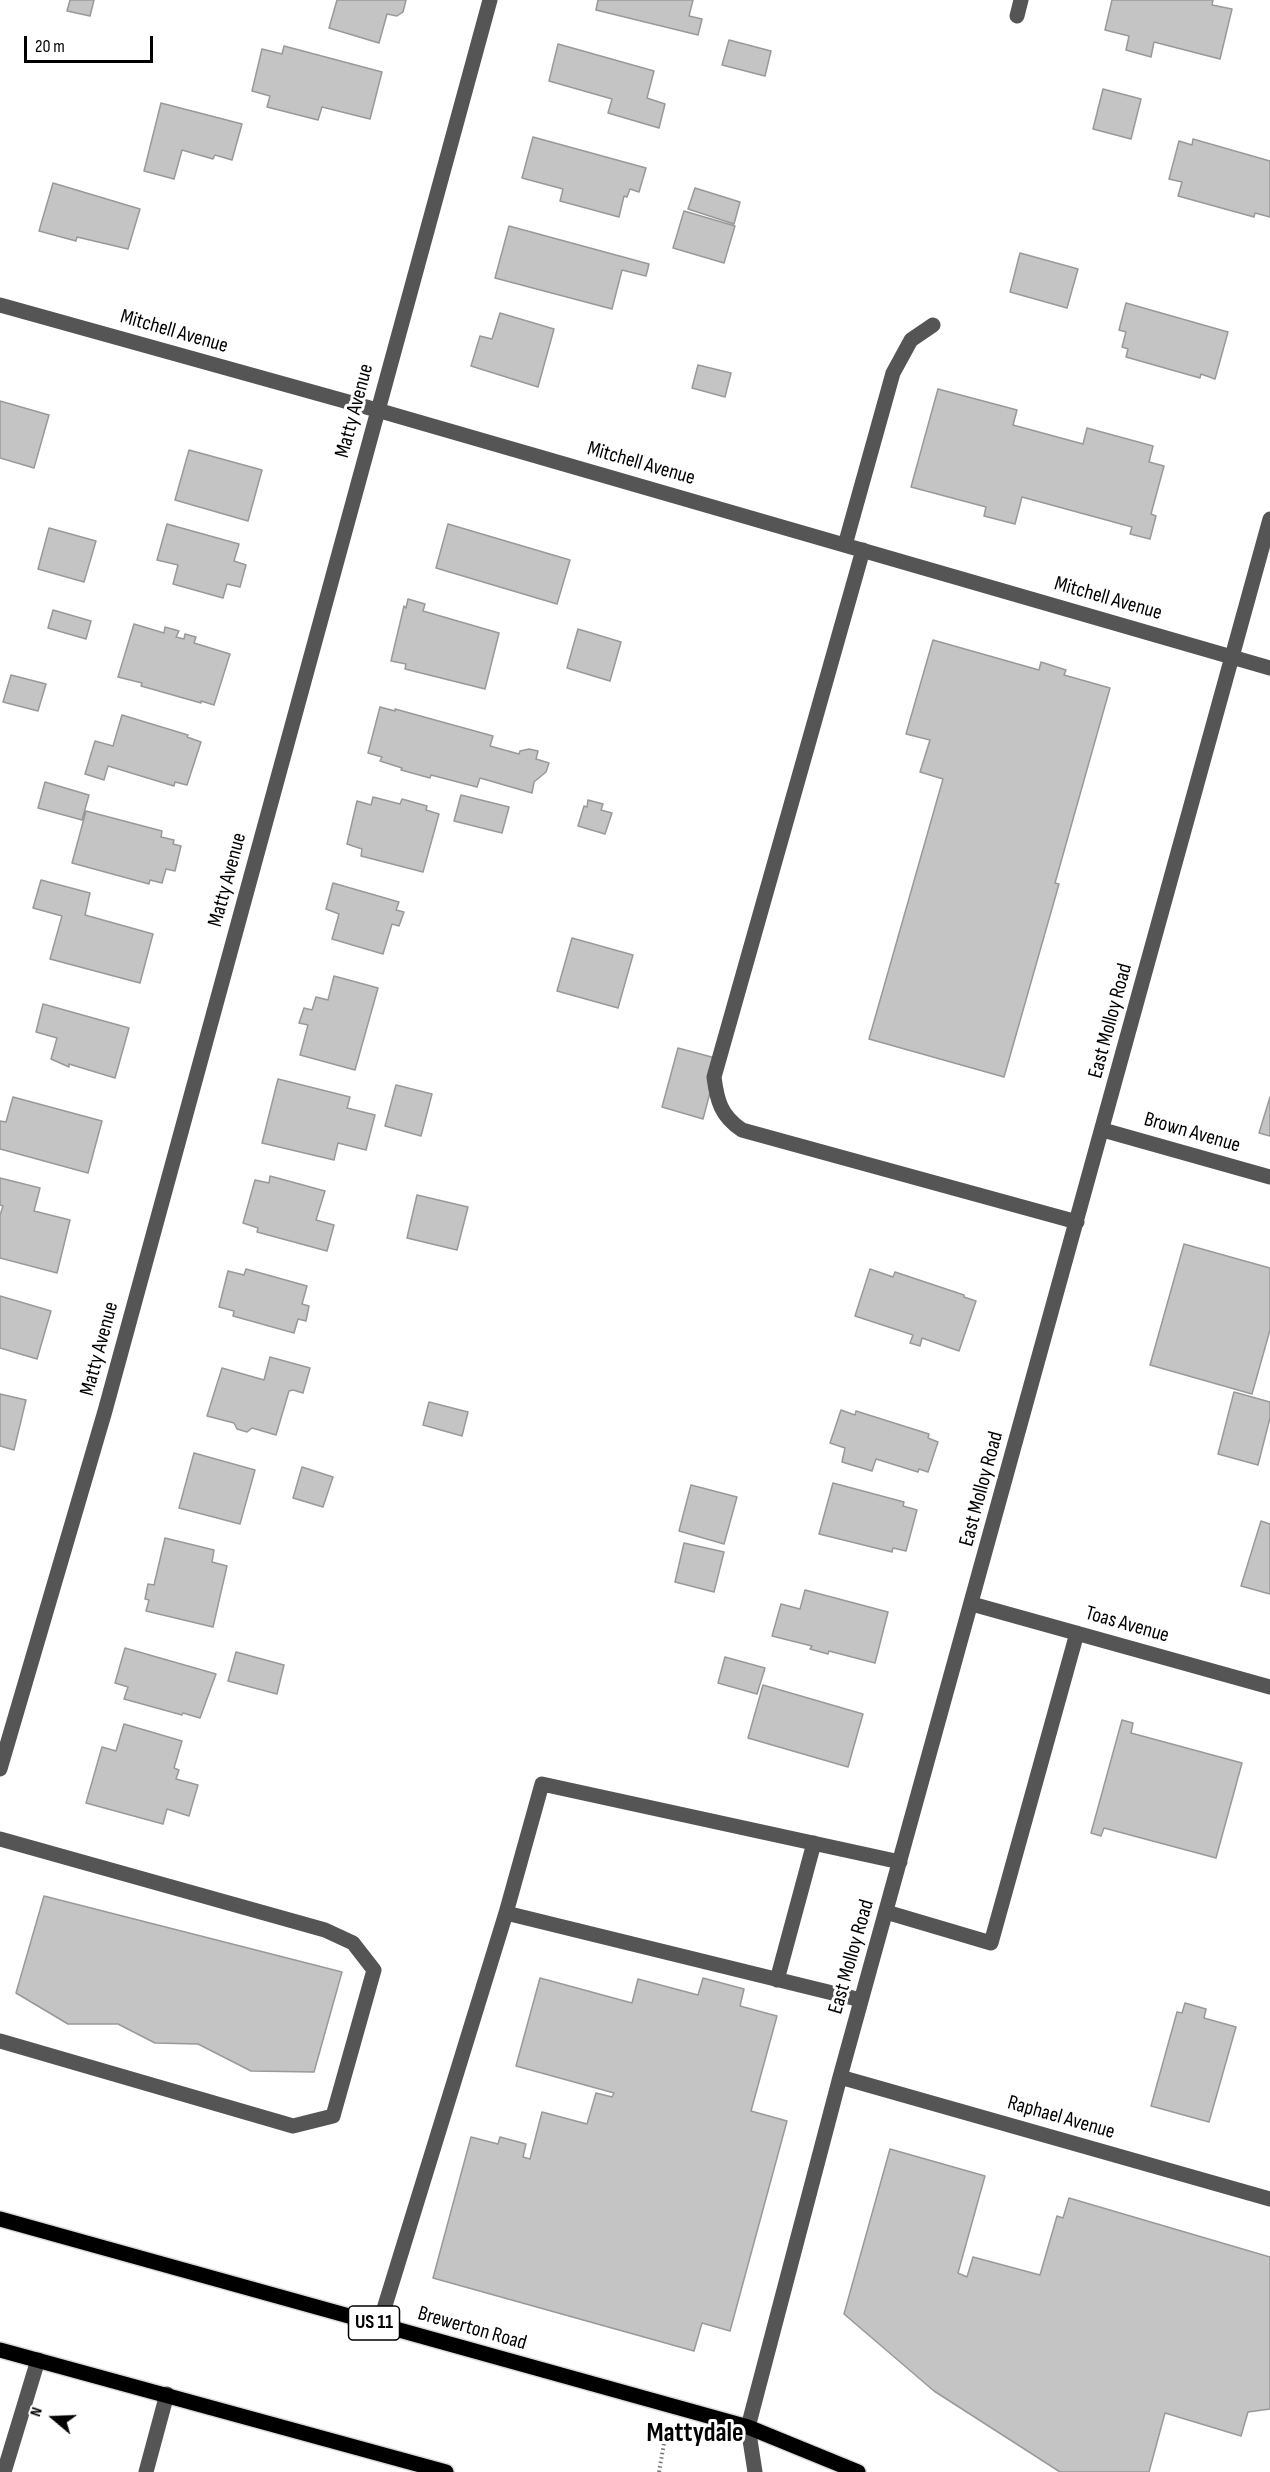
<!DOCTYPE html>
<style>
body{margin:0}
#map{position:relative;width:1270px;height:2472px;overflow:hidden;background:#fff;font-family:"Sofia Sans Condensed",sans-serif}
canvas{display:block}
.north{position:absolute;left:24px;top:2388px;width:60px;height:60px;-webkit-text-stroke:4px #fff;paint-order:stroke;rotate:289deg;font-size:16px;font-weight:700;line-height:24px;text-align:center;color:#000}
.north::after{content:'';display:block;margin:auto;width:21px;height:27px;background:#000;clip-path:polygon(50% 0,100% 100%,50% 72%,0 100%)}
.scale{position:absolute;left:24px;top:36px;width:129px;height:27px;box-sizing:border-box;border:3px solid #000;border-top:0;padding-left:8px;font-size:18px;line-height:21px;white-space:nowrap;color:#000;-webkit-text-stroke:4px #fff;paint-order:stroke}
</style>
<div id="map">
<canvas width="1270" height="2472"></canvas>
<div class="north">N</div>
<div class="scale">20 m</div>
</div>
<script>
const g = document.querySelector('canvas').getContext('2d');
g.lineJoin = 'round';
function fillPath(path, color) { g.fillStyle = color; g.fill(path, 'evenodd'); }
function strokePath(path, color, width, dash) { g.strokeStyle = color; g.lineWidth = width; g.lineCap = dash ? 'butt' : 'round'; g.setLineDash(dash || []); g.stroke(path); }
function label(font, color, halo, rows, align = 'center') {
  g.font = font + ' "Sofia Sans Condensed",sans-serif'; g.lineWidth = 6; g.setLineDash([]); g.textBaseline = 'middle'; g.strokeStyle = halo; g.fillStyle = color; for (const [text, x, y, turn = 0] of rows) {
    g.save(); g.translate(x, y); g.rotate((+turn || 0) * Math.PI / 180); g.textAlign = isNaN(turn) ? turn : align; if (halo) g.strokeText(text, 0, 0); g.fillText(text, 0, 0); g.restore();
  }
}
const building = new Path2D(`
 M 70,0 L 94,0 L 90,16 L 67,11 Z
 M 337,0 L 406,0 L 403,12 L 397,16 L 387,14 L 379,43 L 329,28 Z
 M 598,0 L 693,0 L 689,16 L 702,19 L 698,35 L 596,10 Z
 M 1112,0 L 1213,0 L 1212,5 L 1232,9 L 1220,59 L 1154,42 L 1151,57 L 1126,50 L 1129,36 L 1105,30 Z
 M 729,40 L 771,51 L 765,76 L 722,65 Z
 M 558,44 L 654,71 L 647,98 L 665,104 L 659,128 L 608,113 L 612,99 L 549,81 Z
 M 284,46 L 382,72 L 370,119 L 322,107 L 318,120 L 267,107 L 270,96 L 252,91 L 262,49 L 282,54 Z
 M 1103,89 L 1141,99 L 1131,139 L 1093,129 Z
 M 161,103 L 242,124 L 232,160 L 215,155 L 213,159 L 182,150 L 174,179 L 144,171 Z
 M 533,137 L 646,168 L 639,192 L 630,189 L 627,197 L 624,196 L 619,217 L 560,201 L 563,189 L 522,178 Z
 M 1193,139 L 1270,161 L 1270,217 L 1255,213 L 1254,217 L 1178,196 L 1182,182 L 1169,179 L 1179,141 L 1192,145 Z
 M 53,183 L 140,209 L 128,249 L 77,237 L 76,241 L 39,231 Z
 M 695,188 L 740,202 L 734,224 L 688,209 Z
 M 684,211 L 735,226 L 724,263 L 673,248 Z
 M 509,226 L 649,264 L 646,276 L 622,270 L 612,309 L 495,278 Z
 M 1020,253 L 1078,269 L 1067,308 L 1010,292 Z
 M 1126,303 L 1228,332 L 1215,379 L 1201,374 L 1200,378 L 1126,357 L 1128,349 L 1122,347 L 1126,332 L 1119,330 Z
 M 500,313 L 554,329 L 538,387 L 471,366 L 480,336 L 492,339 Z
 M 698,365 L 731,373 L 725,397 L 692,388 Z
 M 938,389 L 1017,410 L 1013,425 L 1083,444 L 1087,428 L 1153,446 L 1149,462 L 1164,466 L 1151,514 L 1156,516 L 1150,539 L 1130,534 L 1132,527 L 1022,497 L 1015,524 L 984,516 L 986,507 L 911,487 Z
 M 0,401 L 49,415 L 34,468 L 0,458 Z
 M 189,450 L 262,470 L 248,521 L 175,500 Z
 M 167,524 L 239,544 L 234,561 L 246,565 L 240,587 L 227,584 L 223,598 L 173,584 L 178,565 L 157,560 Z
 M 448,524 L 570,560 L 557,604 L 436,568 Z
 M 49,528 L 96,541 L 84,582 L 38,569 Z
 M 408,599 L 425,604 L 423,611 L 499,633 L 485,689 L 405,669 L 406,664 L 391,661 L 404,606 L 406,608 Z
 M 53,610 L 91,621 L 86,639 L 48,628 Z
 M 134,624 L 164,633 L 165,627 L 179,631 L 176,637 L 184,639 L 185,634 L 196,637 L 194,643 L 230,654 L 214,705 L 201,701 L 201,703 L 141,686 L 142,683 L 118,677 Z
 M 578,629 L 621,642 L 610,681 L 567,668 Z
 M 933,640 L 1039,670 L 1041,662 L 1066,670 L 1064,675 L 1110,688 L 1055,883 L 1059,884 L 1004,1077 L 869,1039 L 943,779 L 920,772 L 930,740 L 906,734 Z
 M 11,675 L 46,684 L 38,711 L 3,702 Z
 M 380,707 L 395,711 L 395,709 L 493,736 L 490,746 L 519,754 L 520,751 L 529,749 L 538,751 L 536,759 L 549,763 L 546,772 L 534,782 L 532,793 L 480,778 L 477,787 L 431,775 L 430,778 L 401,770 L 402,768 L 380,761 L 382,757 L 368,753 Z
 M 122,715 L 188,735 L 187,737 L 201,742 L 187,785 L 175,782 L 174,786 L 108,766 L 104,780 L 85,774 L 95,741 L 113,746 Z
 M 45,782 L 89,795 L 82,820 L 38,808 Z
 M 461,795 L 509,807 L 502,833 L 454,821 Z
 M 373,797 L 400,804 L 402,799 L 427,806 L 426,810 L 439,814 L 423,872 L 361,856 L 362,849 L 347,844 L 357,801 L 371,805 Z
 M 588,800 L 603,804 L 601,810 L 612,813 L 605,834 L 578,826 L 584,806 L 587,807 Z
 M 86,811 L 162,831 L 161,837 L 174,840 L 173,844 L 181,846 L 175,871 L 166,869 L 162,883 L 150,880 L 149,884 L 72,863 Z
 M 41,880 L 90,893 L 85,915 L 153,934 L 140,983 L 50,959 L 62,916 L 33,908 Z
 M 333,883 L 399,902 L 396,910 L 404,912 L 399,926 L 392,924 L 383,954 L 332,939 L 339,914 L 326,909 Z
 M 572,938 L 633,955 L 618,1008 L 557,991 Z
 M 334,976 L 378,988 L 355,1070 L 300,1055 L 308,1025 L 299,1023 L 304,1008 L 312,1010 L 316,997 L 328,1000 Z
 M 43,1004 L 129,1028 L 115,1078 L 69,1064 L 69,1067 L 51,1059 L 57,1038 L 36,1032 Z
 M 678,1048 L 719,1059 L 703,1119 L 662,1107 Z
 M 278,1079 L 350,1097 L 347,1108 L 375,1115 L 366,1150 L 338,1143 L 334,1160 L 262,1143 Z
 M 396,1085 L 432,1094 L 421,1136 L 385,1126 Z
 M 13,1097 L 102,1121 L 88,1173 L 0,1149 L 0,1121 L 6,1122 Z
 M 1270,1097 L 1270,1136 L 1259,1133 Z
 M 270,1176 L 325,1191 L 316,1220 L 334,1225 L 327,1251 L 257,1232 L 258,1228 L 243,1223 L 255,1180 L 269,1183 Z
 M 0,1178 L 40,1188 L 34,1211 L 70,1220 L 57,1273 L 0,1258 L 0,1215 L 3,1206 L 0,1205 Z
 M 417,1195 L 468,1207 L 457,1250 L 407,1238 Z
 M 1184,1244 L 1270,1268 L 1270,1330 L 1252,1394 L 1150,1365 Z
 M 246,1269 L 307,1286 L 302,1304 L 309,1306 L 306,1321 L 298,1319 L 294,1333 L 233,1316 L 234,1311 L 219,1307 L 228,1271 L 244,1275 Z
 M 870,1269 L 893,1277 L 895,1272 L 964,1295 L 964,1297 L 976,1301 L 959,1351 L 922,1338 L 920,1346 L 910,1343 L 913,1335 L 855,1316 Z
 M 0,1296 L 51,1311 L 37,1359 L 0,1348 Z
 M 270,1357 L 310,1368 L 303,1393 L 293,1390 L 289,1391 L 276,1435 L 252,1428 L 247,1432 L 237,1429 L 234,1423 L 207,1416 L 222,1368 L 264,1380 Z
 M 1234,1392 L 1270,1402 L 1270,1418 L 1258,1465 L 1218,1454 Z
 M 0,1394 L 26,1400 L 14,1450 L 0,1446 Z
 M 429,1402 L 468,1412 L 462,1436 L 423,1425 Z
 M 841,1410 L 855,1415 L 856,1411 L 929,1434 L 928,1438 L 938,1442 L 928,1472 L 919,1469 L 918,1472 L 876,1459 L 872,1471 L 842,1462 L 845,1448 L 830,1443 Z
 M 194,1453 L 255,1470 L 240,1524 L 179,1508 Z
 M 302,1467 L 333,1477 L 323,1507 L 293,1498 Z
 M 833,1483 L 904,1502 L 903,1506 L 917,1510 L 906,1551 L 893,1548 L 892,1552 L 819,1534 Z
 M 691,1485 L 737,1497 L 724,1544 L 679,1531 Z
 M 1261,1521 L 1270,1524 L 1270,1594 L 1241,1586 Z
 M 165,1538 L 214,1550 L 212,1562 L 227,1566 L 213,1627 L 146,1611 L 149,1600 L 145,1599 L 148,1584 L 154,1585 Z
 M 684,1543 L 724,1552 L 714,1592 L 675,1582 Z
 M 805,1590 L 888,1612 L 875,1663 L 829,1651 L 828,1654 L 810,1649 L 812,1646 L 772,1636 L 781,1604 L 800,1609 Z
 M 125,1648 L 216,1674 L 200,1718 L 183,1713 L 182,1715 L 124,1699 L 128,1687 L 115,1683 Z
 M 236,1652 L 284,1665 L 277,1694 L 228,1681 Z
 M 725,1657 L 765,1668 L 757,1694 L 718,1683 Z
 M 763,1685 L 863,1714 L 848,1767 L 748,1738 Z
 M 1122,1720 L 1133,1723 L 1131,1733 L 1242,1763 L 1216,1858 L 1104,1828 L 1101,1836 L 1091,1833 Z
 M 124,1724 L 182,1741 L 174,1768 L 179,1770 L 176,1779 L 198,1785 L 189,1816 L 167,1809 L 163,1824 L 86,1803 L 102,1747 L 116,1751 Z
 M 44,1896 L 342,1972 L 314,2072 L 251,2071 L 198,2044 L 155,2043 L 118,2024 L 68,2024 L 16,1993 Z
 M 540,1978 L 632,2003 L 638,1979 L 698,1995 L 703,1978 L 744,1989 L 740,2006 L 777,2016 L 751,2111 L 787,2121 L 730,2331 L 702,2323 L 694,2351 L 433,2278 L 471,2137 L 498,2144 L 500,2137 L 526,2144 L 523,2157 L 530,2159 L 542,2112 L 587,2124 L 596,2093 L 612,2097 L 614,2093 L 516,2066 Z
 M 1185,2003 L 1206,2009 L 1204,2018 L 1236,2027 L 1209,2122 L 1151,2106 L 1177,2012 L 1182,2013 Z
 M 890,2149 L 985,2176 L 958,2273 L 967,2277 L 973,2257 L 1040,2275 L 1057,2216 L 1063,2218 L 1069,2198 L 1270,2257 L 1270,2409 L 1248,2412 L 1241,2436 L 1165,2413 L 1149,2472 L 1060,2472 L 934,2391 L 844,2314 Z`);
fillPath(building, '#c4c4c4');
strokePath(building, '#999', 1.5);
const major = new Path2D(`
 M 0,2219 L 748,2427 L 858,2472
 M 0,2350 L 446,2472`);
strokePath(major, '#dbdbdb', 18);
strokePath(new Path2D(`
 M 659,2472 L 664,2443`), '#777', 4, [1.5, 3]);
strokePath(new Path2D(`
 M 1017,16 L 1021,0
 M 0,305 L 377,410 L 1270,668
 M 845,545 L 893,373 L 911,340 L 933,325
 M 863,550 L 714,1077 C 717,1101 721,1116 742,1130 L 1077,1222
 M 1103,1130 L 1270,1177
 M 972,1604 L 1270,1687
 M 0,1769 L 105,1411 L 490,0
 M 0,1839 L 325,1930 L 353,1943 L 374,1970 L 333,2116 L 293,2126 L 0,2041
 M 886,1912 L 991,1943 L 1077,1633
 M 506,1913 L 542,1784 L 900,1862
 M 777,1980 L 814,1843
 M 840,2077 L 1270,2199
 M 379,2325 L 506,1913 L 861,2000
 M 4,2472 L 38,2360
 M 146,2472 L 167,2394
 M 755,2472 L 748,2427 L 840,2077 L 1270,519`), '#555', 15);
strokePath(major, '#000', 15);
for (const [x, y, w] of [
 [374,2323,51]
]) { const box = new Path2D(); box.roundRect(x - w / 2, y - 17, w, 34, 4.5); g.fillStyle = '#fff'; g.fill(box); strokePath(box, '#000', 1.5); }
label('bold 20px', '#000', null, [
 ["US 11",374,2323]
]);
label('21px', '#000', '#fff', [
 ["Mitchell Avenue",174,332,16],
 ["Matty Avenue",355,411,-75],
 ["Mitchell Avenue",641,464,16],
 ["Mitchell Avenue",1108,599,16],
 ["Matty Avenue",228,880,-75],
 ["East Molloy Road",1111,1021,-75],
 ["Brown Avenue",1192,1133,16],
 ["Matty Avenue",100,1349,-75],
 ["East Molloy Road",982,1489,-75],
 ["Toas Avenue",1127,1625,16],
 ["East Molloy Road",852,1957,-74],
 ["Raphael Avenue",1061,2118,16],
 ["Brewerton Road",472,2329,16]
]);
label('bold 27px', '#000', '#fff', [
 ["Mattydale",695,2434]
]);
</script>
